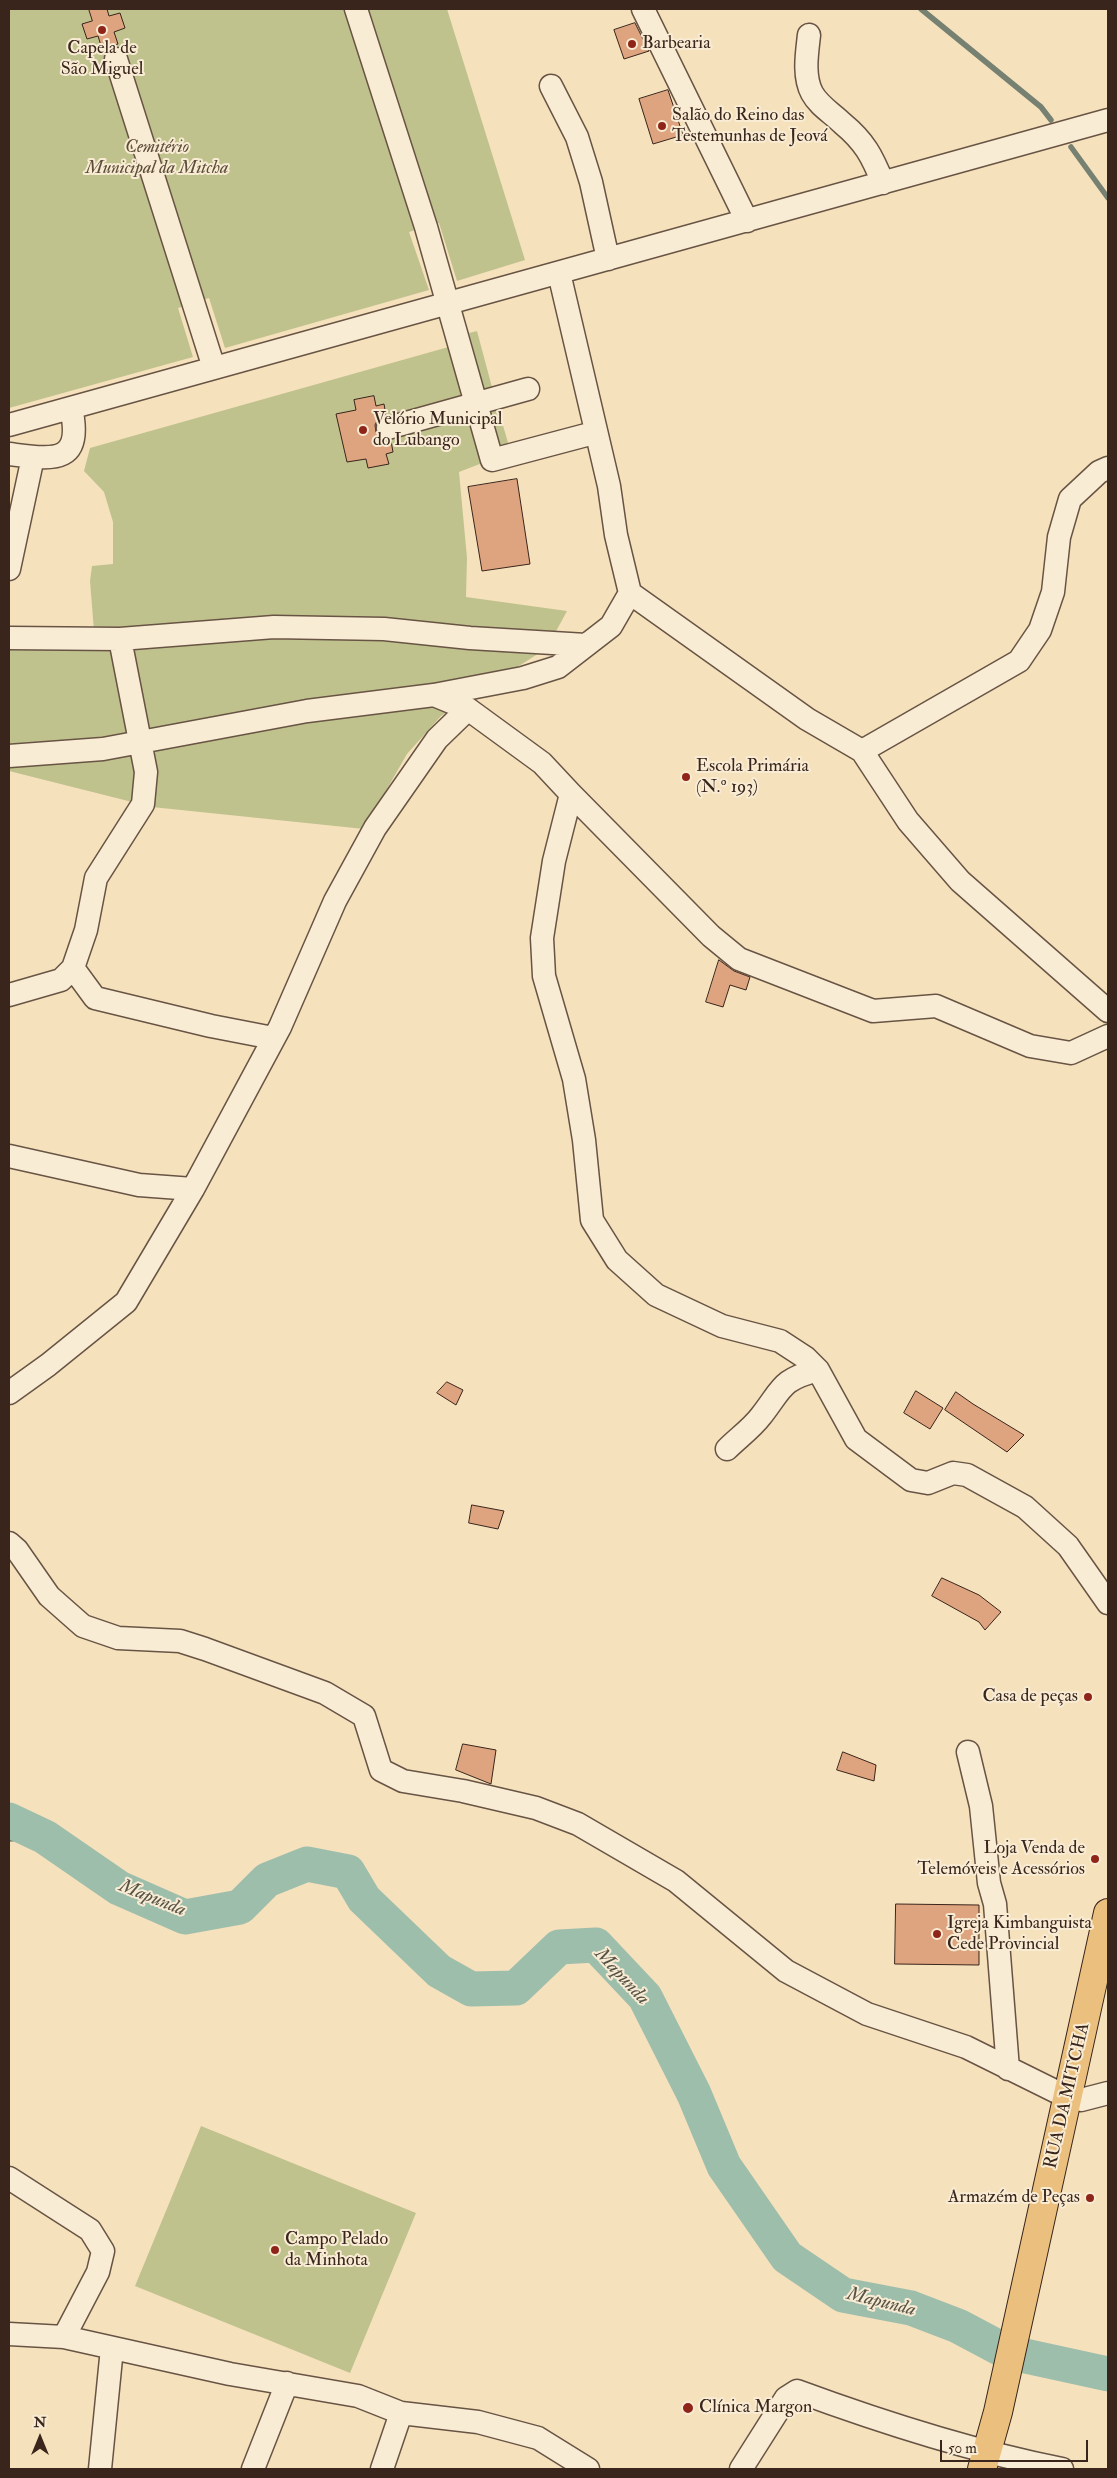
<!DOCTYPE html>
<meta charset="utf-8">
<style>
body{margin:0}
#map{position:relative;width:1117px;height:2478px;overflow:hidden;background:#f6e1bd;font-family:"IM FELL Double Pica",serif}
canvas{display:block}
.frame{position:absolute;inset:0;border:10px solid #39251b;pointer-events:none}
.north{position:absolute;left:15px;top:2413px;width:50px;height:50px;-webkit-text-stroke:4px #f9ecd4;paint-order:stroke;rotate:0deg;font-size:14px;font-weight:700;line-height:20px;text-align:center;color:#39251b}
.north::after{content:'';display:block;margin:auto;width:18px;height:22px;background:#39251b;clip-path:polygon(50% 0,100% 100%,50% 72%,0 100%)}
.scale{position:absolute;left:940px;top:2440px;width:148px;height:22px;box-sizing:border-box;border:2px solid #39251b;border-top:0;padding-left:6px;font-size:15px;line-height:18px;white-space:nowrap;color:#39251b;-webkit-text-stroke:4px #f9ecd4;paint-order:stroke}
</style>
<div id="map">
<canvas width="1117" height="2478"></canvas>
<div class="frame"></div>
<div class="north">N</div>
<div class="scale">50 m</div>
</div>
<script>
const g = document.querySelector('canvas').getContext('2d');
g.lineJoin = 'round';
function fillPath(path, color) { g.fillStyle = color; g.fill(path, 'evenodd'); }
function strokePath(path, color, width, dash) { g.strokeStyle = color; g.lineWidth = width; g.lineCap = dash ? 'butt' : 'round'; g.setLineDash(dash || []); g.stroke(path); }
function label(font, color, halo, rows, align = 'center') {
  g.font = font + ' "IM FELL Double Pica",serif'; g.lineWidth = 4; g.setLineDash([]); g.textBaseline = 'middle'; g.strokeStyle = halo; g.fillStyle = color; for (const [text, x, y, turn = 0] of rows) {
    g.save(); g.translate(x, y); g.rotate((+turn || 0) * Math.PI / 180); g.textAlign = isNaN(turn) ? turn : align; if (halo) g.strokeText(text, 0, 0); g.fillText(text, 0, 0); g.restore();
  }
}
fillPath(new Path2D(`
 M 9,9 L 447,9 L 525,260 L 457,281 L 439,223 L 409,232 L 429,290 L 225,348 L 209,298 L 178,308 L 193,357 L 9,408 Z
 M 477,331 L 493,391 L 485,393 L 469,333 Z
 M 452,346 L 485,462 L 459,472 L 467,558 L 466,597 L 567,611 L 547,648 L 441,716 L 407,754 L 364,829 L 152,807 L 9,771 L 9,630 L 94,631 L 90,581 L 92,566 L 113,564 L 113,522 L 104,492 L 84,471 L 90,448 Z
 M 497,405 L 509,446 L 501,448 L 489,407 Z
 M 201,2126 L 416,2213 L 350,2373 L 135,2286 Z`), '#c0c28e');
strokePath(new Path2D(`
 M 921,9 L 1041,107 L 1051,120
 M 1071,147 L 1108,198
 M 9,1839 L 45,1837`), '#768172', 5.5);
strokePath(new Path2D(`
 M 9,1820 L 45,1837 L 119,1888 L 185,1917 L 240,1907 L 267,1880 L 307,1864 L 348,1872 L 364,1899 L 439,1971 L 471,1989 L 516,1988 L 559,1947 L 596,1945 L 645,1997 L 694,2094 L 724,2166 L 787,2257 L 843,2295 L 911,2308 L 958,2326 L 1007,2352 L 1108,2374`), '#9ebeac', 35);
const building = new Path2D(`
 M 89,9 L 107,9 L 109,16 L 120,13 L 125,28 L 114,32 L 118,44 L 102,49 L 98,36 L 87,39 L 82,24 L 92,21 Z
 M 635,23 L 649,51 L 624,59 L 614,30 Z
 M 668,90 L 683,135 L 653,144 L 639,99 Z
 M 374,396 L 376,406 L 384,404 L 386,415 L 378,419 L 375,425 L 376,432 L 384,441 L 391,441 L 393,452 L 386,454 L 389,464 L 368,468 L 366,459 L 347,462 L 336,414 L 356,410 L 354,400 Z
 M 517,479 L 530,564 L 482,571 L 468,487 Z
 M 719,960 L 734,971 L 750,977 L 746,990 L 730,985 L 723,1007 L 706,1002 Z
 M 447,1382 L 463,1390 L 456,1405 L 437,1393 Z
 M 916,1391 L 943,1408 L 930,1429 L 904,1413 Z
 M 956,1392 L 973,1404 L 1024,1435 L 1007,1452 L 945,1410 Z
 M 472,1505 L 504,1511 L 498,1529 L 469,1523 Z
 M 942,1578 L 979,1595 L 1001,1612 L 985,1630 L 979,1622 L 932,1596 Z
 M 463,1744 L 496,1750 L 491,1784 L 456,1770 Z
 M 843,1752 L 876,1765 L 874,1781 L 837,1770 Z
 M 896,1904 L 979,1905 L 979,1965 L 895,1964 Z`);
fillPath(building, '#dea37f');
strokePath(building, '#39251b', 1);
const minor = new Path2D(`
 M 356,9 L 426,227 L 492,460 L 590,434
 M 643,9 L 747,221
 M 809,35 C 807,53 803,76 812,93 C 819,106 832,113 842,123 C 865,142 872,156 883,183
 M 116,59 L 214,368
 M 551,86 L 577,137 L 591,182 L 608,259
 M 559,273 L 609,486 L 616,535 L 630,593 L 807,719 L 862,751 L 908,821 L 960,881 L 1108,1011
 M 9,425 L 1108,120
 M 388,428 L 528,389
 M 9,454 C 52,459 84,466 71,408
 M 9,569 L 33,457
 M 9,638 L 120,639 L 274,627 L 384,629 L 470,638 L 586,645
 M 434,695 L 468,709 L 542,763 L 571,794 L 554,861 L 542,938 L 544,976 L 574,1079 L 584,1140 L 592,1220 L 617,1260 L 656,1295 L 722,1326 L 780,1341 L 806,1358 L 818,1370 L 856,1439 L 911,1480 L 928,1483 L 953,1473 L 967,1475 L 1025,1507 L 1068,1546 L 1108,1603
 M 862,751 L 1019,661 L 1040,630 L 1053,592 L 1059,537 L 1070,499 L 1099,472 L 1108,468
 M 9,756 L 103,749 L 307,711 L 434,695 L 523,678 L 558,667 L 611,626 L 630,593
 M 571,794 L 711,936 L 739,959 L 873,1011 L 936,1006 L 1030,1046 L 1071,1053 L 1108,1036
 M 73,968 L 95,998 L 211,1026 L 273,1038
 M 9,995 L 61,980 L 73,968 L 86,930 L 96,878 L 143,804 L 146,772 L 120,639
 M 9,1156 L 139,1185 L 193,1189
 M 9,1393 L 48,1365 L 126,1302 L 193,1189 L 280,1027 L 335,901 L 375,828 L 437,739 L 468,709
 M 727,1449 C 738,1438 752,1428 761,1416 C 783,1388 780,1380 818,1370
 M 9,1543 L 17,1550 L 49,1596 L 83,1626 L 118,1638 L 180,1641 L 205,1649 L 325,1693 L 364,1716 L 381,1770 L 403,1781 L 463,1791 L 536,1808 L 578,1824 L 676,1881 L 786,1971 L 867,2014 L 966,2047 L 1069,2098 L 1081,2100 L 1108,2093
 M 968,1752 L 981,1806 L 989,1883 L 995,1904 L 1008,2069
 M 9,2178 L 90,2230 L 103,2251 L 98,2272 L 64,2337
 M 9,2334 L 64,2337 L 230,2374 L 358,2396 L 401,2413 L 478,2422 L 538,2438 L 588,2469
 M 100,2469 L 112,2348
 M 253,2469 L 287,2383
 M 382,2469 L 401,2413
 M 741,2469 L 786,2398 L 797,2391 C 884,2423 971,2451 1062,2469`);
const major = new Path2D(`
 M 982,2469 L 998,2412 L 1108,1913`);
strokePath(minor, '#685444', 25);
strokePath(major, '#39251b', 30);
strokePath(minor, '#f9ecd4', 22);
strokePath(major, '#ebc07e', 28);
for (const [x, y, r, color] of [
 [102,30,5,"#8f2418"],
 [632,44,5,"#8f2418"],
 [662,126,5,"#8f2418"],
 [363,430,5,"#8f2418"],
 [686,777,5,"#8f2418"],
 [1088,1697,5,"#8f2418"],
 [1095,1859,5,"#8f2418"],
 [937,1934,5,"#8f2418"],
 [1090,2198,5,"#8f2418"],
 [275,2250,5,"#8f2418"],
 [688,2408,6,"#8f2418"]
]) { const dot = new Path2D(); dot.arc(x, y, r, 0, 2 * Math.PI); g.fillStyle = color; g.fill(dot); strokePath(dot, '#f9ecd4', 2); }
label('18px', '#39251b', '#f9ecd4', [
 ["Barbearia",642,44],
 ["Capela de",102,49,"center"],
 ["São Miguel",102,70,"center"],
 ["Salão do Reino das",672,116],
 ["Testemunhas de Jeová",672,137],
 ["Velório Municipal",373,420],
 ["do Lubango",373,441],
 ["Escola Primária",696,767],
 ["(N.º 193)",696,788],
 ["Casa de peças",1078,1697,"right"],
 ["Loja Venda de",1085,1849,"right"],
 ["Telemóveis e Acessórios",1085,1870,"right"],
 ["Igreja Kimbanguista",947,1924],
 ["Cede Provincial",947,1945],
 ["Armazém de Peças",1080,2198,"right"],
 ["Campo Pelado",285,2240],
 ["da Minhota",285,2261],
 ["Clínica Margon",699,2408]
], 'left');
label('italic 18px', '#5b4c38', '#f9ecd4', [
 ["Cemitério",157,148],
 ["Municipal da Mitcha",157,169]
]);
label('18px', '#39251b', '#f9ecd4', [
 ["RUA DA MITCHA",1068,2096,-77]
]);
label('italic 19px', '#575346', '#f9ecd4', [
 ["Mapunda",152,1899,22],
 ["Mapunda",621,1977,47],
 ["Mapunda",881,2303,14]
]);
</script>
